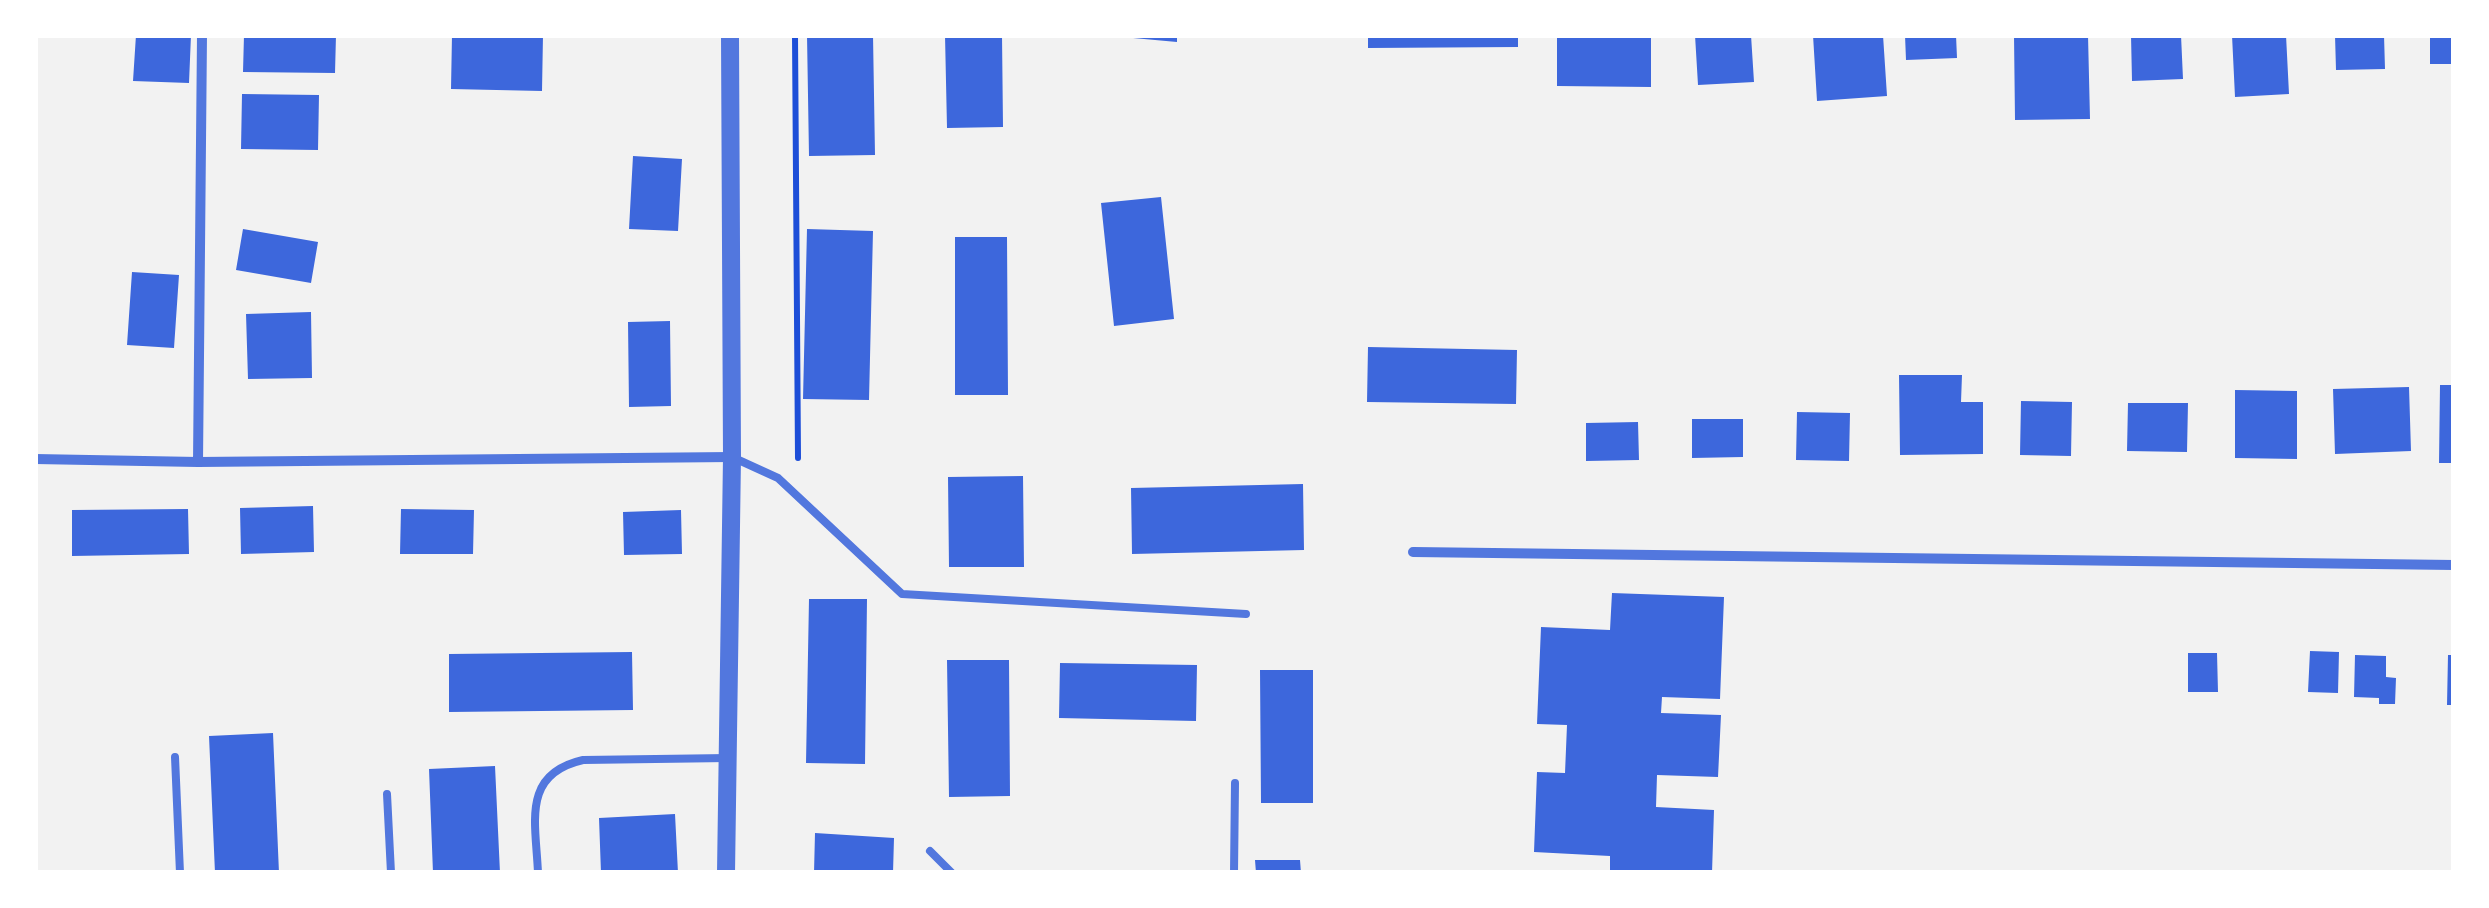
<!DOCTYPE html>
<style>
body{margin:0}
#map{position:relative;width:2489px;height:908px;overflow:hidden;background:#f2f2f2;font-family:"Golos Text",sans-serif}
canvas{display:block}
.frame{position:absolute;inset:0;border:38px solid #fff;pointer-events:none}
</style>
<div id="map">
<canvas width="2489" height="908"></canvas>
<div class="frame"></div>
</div>
<script>
const g = document.querySelector('canvas').getContext('2d');
g.lineJoin = 'round';
function fillPath(path, color) { g.fillStyle = color; g.fill(path, 'evenodd'); }
function strokePath(path, color, width, dash) { g.strokeStyle = color; g.lineWidth = width; g.lineCap = dash ? 'butt' : 'round'; g.setLineDash(dash || []); g.stroke(path); }
fillPath(new Path2D(`
 M 136,35 L 191,35 L 189,83 L 133,81 Z
 M 244,35 L 336,35 L 335,73 L 243,72 Z
 M 452,35 L 543,35 L 542,91 L 451,89 Z
 M 807,35 L 873,35 L 875,155 L 809,156 Z
 M 945,35 L 1002,35 L 1003,127 L 947,128 Z
 M 1133,35 L 1177,35 L 1177,42 L 1133,38 Z
 M 1368,35 L 1518,35 L 1518,47 L 1368,48 Z
 M 1557,35 L 1651,35 L 1651,87 L 1557,86 Z
 M 1695,35 L 1751,35 L 1754,82 L 1698,85 Z
 M 1813,35 L 1883,35 L 1887,96 L 1817,101 Z
 M 1905,35 L 1956,35 L 1957,58 L 1906,60 Z
 M 2014,35 L 2088,35 L 2090,119 L 2015,120 Z
 M 2131,35 L 2181,35 L 2183,79 L 2132,81 Z
 M 2232,35 L 2286,35 L 2289,94 L 2235,97 Z
 M 2335,35 L 2384,35 L 2385,69 L 2336,70 Z
 M 2430,35 L 2454,35 L 2454,64 L 2430,64 Z
 M 242,94 L 319,95 L 318,150 L 241,149 Z
 M 633,156 L 682,159 L 678,231 L 629,229 Z
 M 1161,197 L 1174,319 L 1114,326 L 1101,203 Z
 M 243,229 L 318,242 L 311,283 L 236,270 Z
 M 807,229 L 873,231 L 869,400 L 803,399 Z
 M 955,237 L 1007,237 L 1008,395 L 955,395 Z
 M 132,272 L 179,275 L 174,348 L 127,345 Z
 M 311,312 L 312,378 L 248,379 L 246,314 Z
 M 670,321 L 671,406 L 629,407 L 628,322 Z
 M 1368,347 L 1517,350 L 1516,404 L 1367,402 Z
 M 1899,375 L 1962,375 L 1961,402 L 1983,402 L 1983,454 L 1900,455 Z
 M 2440,385 L 2454,385 L 2454,463 L 2439,463 Z
 M 2409,387 L 2411,451 L 2335,454 L 2333,389 Z
 M 2235,390 L 2297,391 L 2297,459 L 2235,458 Z
 M 2021,401 L 2072,402 L 2071,456 L 2020,455 Z
 M 2128,403 L 2188,403 L 2187,452 L 2127,451 Z
 M 1797,412 L 1850,413 L 1849,461 L 1796,460 Z
 M 1692,419 L 1743,419 L 1743,457 L 1692,458 Z
 M 1638,422 L 1639,460 L 1586,461 L 1586,423 Z
 M 1023,476 L 1024,567 L 949,567 L 948,477 Z
 M 1303,484 L 1304,550 L 1132,554 L 1131,488 Z
 M 313,506 L 314,552 L 241,554 L 240,508 Z
 M 188,509 L 189,554 L 72,556 L 72,510 Z
 M 401,509 L 474,510 L 473,554 L 400,554 Z
 M 681,510 L 682,554 L 624,555 L 623,512 Z
 M 1612,593 L 1724,597 L 1720,699 L 1662,697 L 1661,713 L 1721,715 L 1718,777 L 1657,775 L 1656,807 L 1714,810 L 1712,873 L 1610,873 L 1610,856 L 1534,852 L 1537,772 L 1565,773 L 1567,725 L 1537,724 L 1541,627 L 1610,630 Z
 M 809,599 L 867,599 L 865,764 L 806,763 Z
 M 2310,651 L 2339,652 L 2338,693 L 2308,692 Z
 M 632,652 L 633,710 L 449,712 L 449,654 Z
 M 2188,653 L 2217,653 L 2218,692 L 2188,692 Z
 M 2355,655 L 2386,656 L 2386,677 L 2396,678 L 2395,704 L 2379,704 L 2379,698 L 2354,697 Z
 M 2448,655 L 2454,655 L 2454,705 L 2447,705 Z
 M 947,660 L 1009,660 L 1010,796 L 949,797 Z
 M 1060,663 L 1197,665 L 1196,721 L 1059,718 Z
 M 1260,670 L 1313,670 L 1313,803 L 1261,803 Z
 M 273,733 L 279,873 L 215,873 L 209,736 Z
 M 495,766 L 500,873 L 433,873 L 429,769 Z
 M 675,814 L 678,873 L 601,873 L 599,818 Z
 M 815,833 L 894,838 L 893,873 L 814,873 Z
 M 1255,860 L 1300,860 L 1301,873 L 1256,873 Z`), '#3d67dc');
strokePath(new Path2D(`
 M 795,35 L 798,458`), '#1d4ed8', 6);
strokePath(new Path2D(`
 M 732,457 L 778,478 L 902,594 L 1246,614
 M 175,757 L 180,873
 M 387,794 L 391,873
 M 930,851 L 952,873
 M 538,873 C 536,823 521,774 583,760 L 728,758
 M 1234,873 L 1235,783`), '#5277de', 8);
strokePath(new Path2D(`
 M 35,459 L 198,462 L 732,457
 M 198,462 L 202,35
 M 1413,552 L 2454,565`), '#5277de', 10);
strokePath(new Path2D(`
 M 726,873 L 732,457 L 730,35`), '#5277de', 18);
</script>
